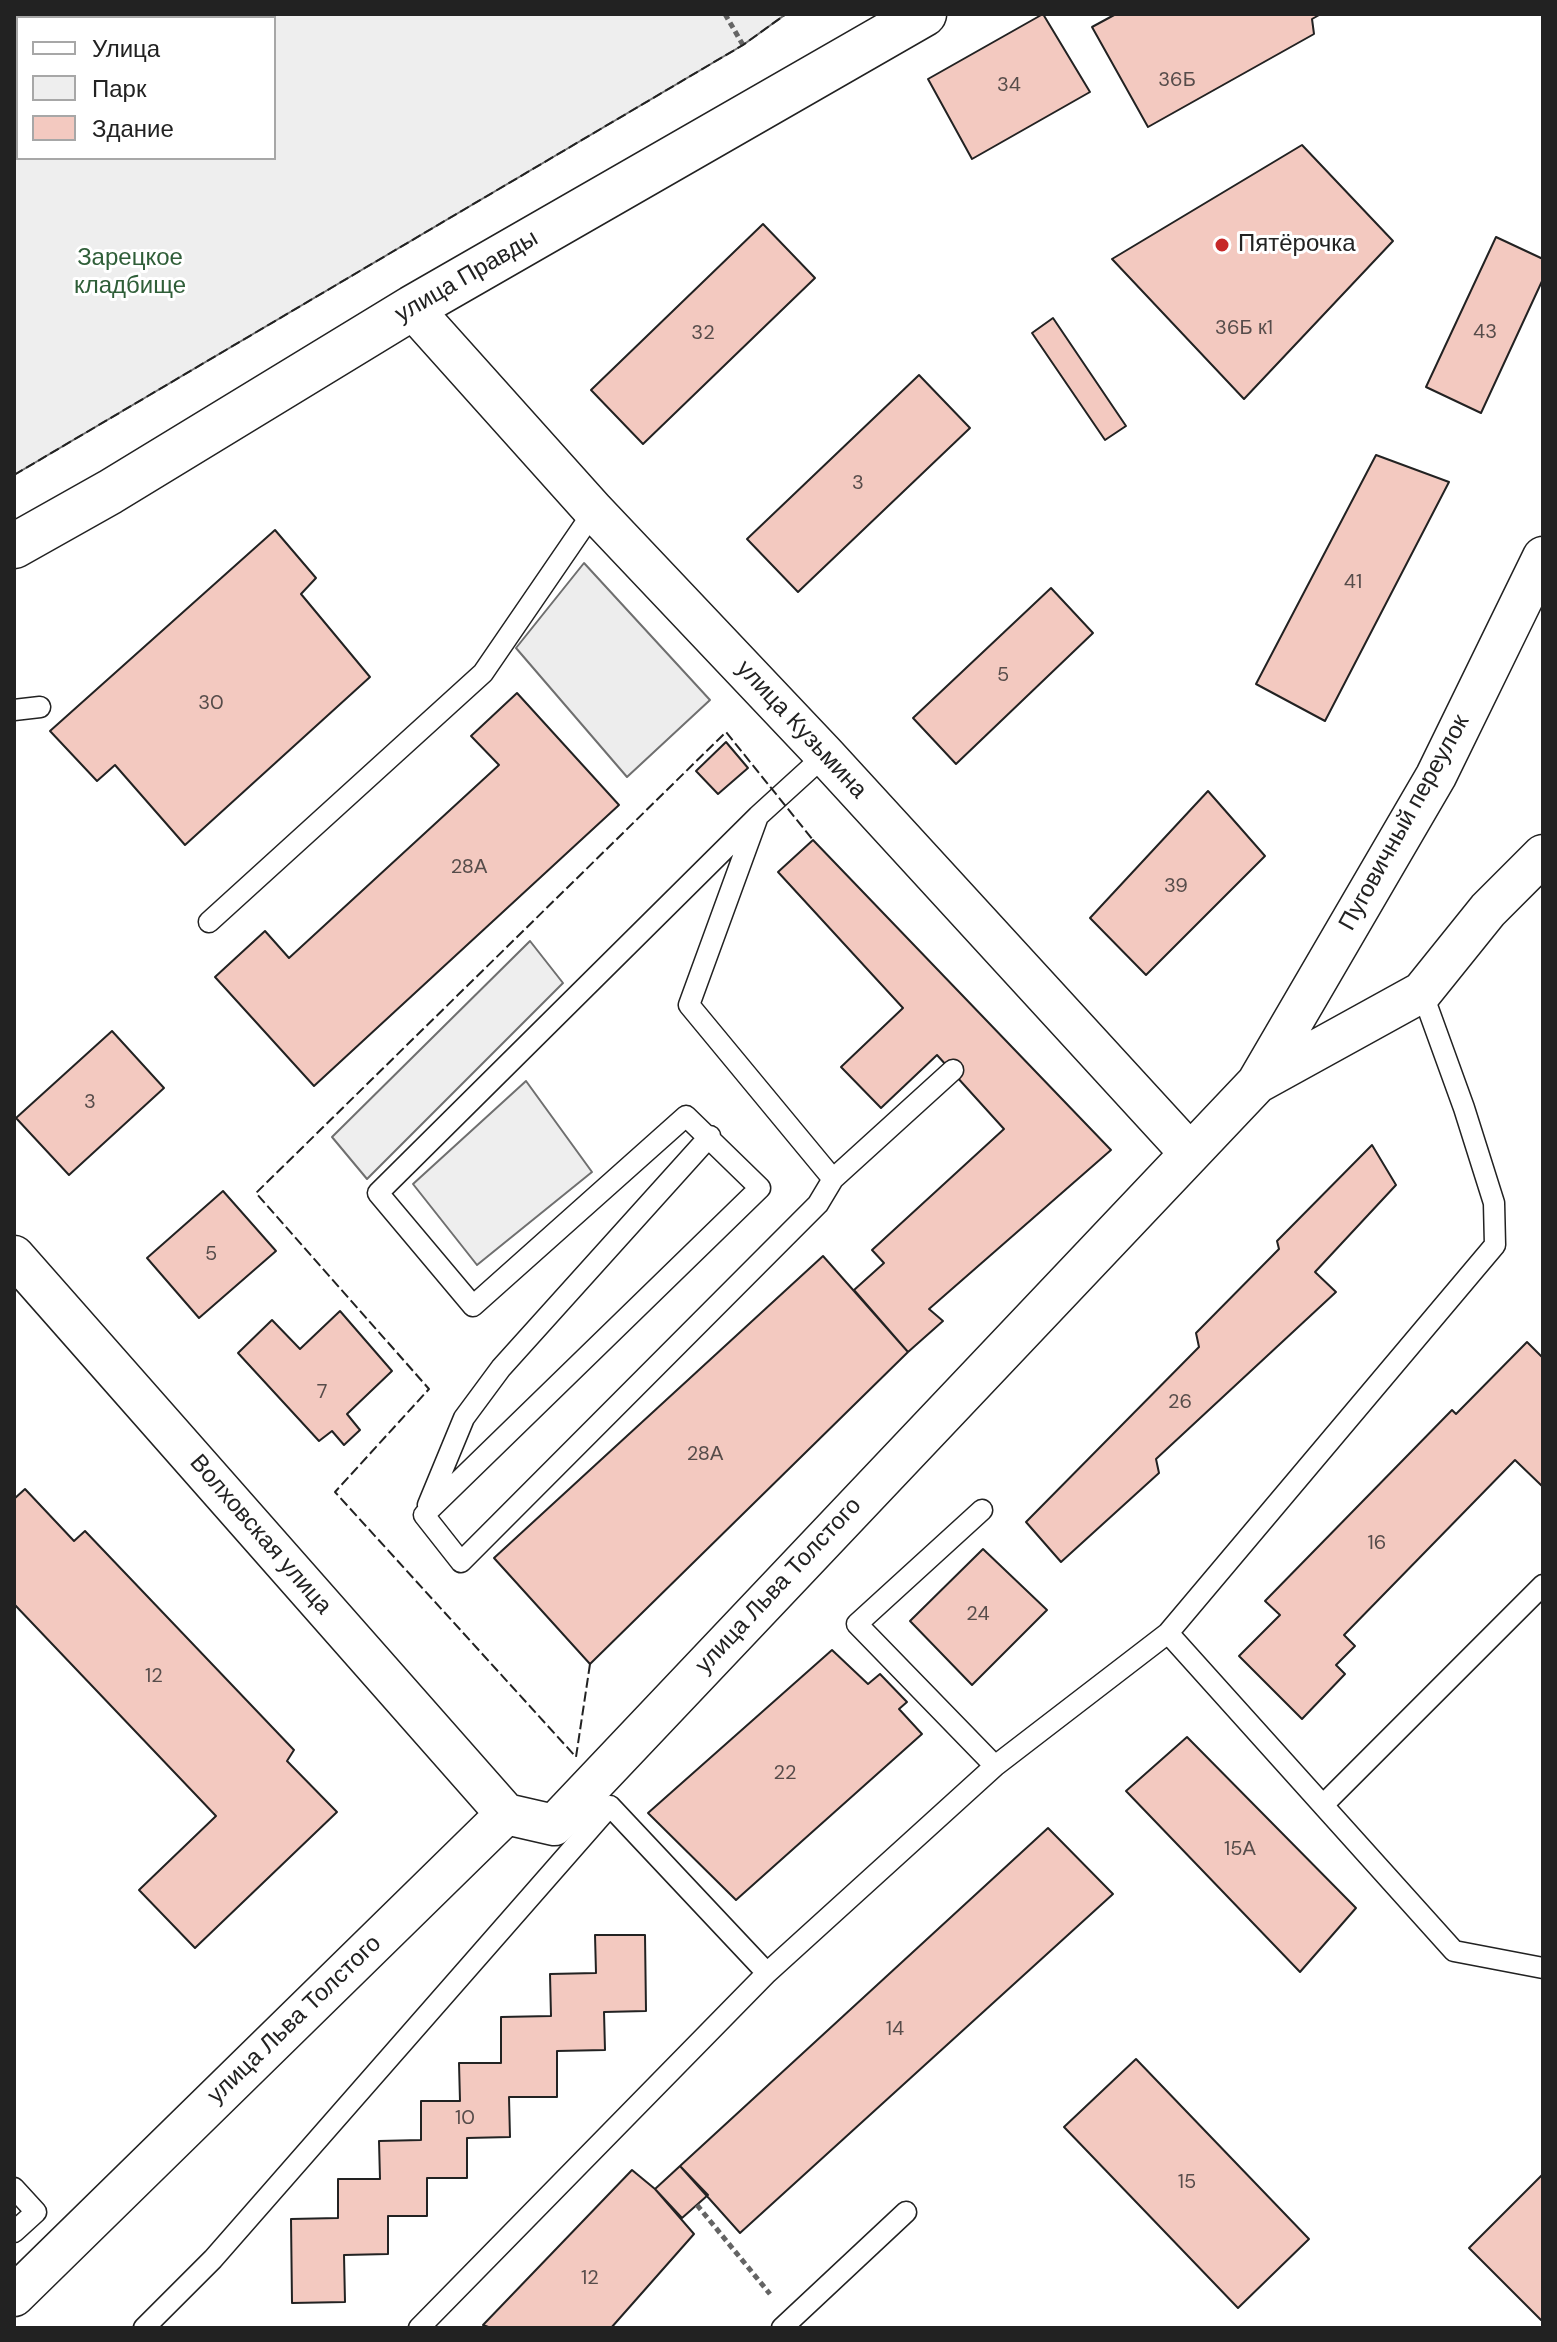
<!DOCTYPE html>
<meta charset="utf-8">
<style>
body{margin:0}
#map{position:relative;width:1557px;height:2342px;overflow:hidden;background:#fff;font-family:"DM Sans",sans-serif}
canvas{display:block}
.frame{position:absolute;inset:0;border:16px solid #222;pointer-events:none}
.legend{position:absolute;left:16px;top:16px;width:260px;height:144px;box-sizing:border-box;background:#fff;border:2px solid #a7a7a7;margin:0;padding:10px 14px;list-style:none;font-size:24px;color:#222}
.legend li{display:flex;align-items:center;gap:16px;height:40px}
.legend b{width:40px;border:2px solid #a7a7a7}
</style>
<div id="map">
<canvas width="1557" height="2342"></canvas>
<div class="frame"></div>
<ul class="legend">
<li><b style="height:10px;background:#fff"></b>Улица</li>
<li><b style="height:22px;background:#eee"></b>Парк</li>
<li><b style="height:22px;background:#f3c9c0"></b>Здание</li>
</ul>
</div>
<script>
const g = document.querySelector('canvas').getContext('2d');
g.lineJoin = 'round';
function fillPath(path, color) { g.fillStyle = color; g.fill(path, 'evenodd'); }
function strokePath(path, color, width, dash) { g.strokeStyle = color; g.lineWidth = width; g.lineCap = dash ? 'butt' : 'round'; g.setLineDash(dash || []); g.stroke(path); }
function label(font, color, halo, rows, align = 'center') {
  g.font = font + ' "DM Sans",sans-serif'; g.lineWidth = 6; g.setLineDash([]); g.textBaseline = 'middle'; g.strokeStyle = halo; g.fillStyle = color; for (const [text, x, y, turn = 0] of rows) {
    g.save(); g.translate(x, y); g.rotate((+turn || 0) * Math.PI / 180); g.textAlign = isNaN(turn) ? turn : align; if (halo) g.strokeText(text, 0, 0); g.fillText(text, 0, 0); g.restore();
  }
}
const green = new Path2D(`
 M 14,14 L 786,14 L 743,45 L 14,475 ZM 18,18 L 274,18 L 274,158 L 18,158 Z
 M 530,941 L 563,983 L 367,1179 L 332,1137 Z
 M 526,1081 L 592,1172 L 477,1265 L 413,1184 Z`);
fillPath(green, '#eee');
strokePath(green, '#6f6f6f', 2);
const parking = new Path2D(`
 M 584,563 L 710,700 L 627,777 L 516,648 Z`);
fillPath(parking, '#ededed');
strokePath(parking, '#6f6f6f', 2);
const building = new Path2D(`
 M 1043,14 L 1090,92 L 972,159 L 928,79 Z
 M 1116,14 L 1321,14 L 1312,19 L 1314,34 L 1148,127 L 1092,27 Z
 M 1302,145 L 1393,241 L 1244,399 L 1112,259 Z
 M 763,224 L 815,278 L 643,444 L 591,390 Z
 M 1496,237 L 1543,259 L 1543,279 L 1481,413 L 1426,387 Z
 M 1053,318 L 1126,426 L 1105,440 L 1032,333 Z
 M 919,375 L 970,428 L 798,592 L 747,539 Z
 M 1376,455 L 1449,482 L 1325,721 L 1256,684 Z
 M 275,530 L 316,578 L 301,594 L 370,677 L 185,845 L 115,765 L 97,781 L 50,731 Z
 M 1051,588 L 1093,633 L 956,764 L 913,718 Z
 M 517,693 L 619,805 L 314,1086 L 215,977 L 265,931 L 289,958 L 499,765 L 471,736 Z
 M 726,742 L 748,768 L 718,794 L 696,771 Z
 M 1208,791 L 1265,856 L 1146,975 L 1090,918 Z
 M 813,840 L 1111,1150 L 929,1309 L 943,1321 L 908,1352 L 854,1290 L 884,1263 L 872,1250 L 1004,1129 L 937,1055 L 881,1108 L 841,1067 L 903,1008 L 778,872 Z
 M 112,1031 L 164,1088 L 69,1175 L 16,1118 Z
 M 1372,1145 L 1396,1185 L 1315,1272 L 1336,1292 L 1156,1459 L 1159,1473 L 1061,1562 L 1026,1522 L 1199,1347 L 1196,1333 L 1279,1249 L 1277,1241 Z
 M 223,1191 L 276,1251 L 199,1318 L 147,1258 Z
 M 823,1256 L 908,1352 L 590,1664 L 494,1558 Z
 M 340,1311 L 392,1371 L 347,1414 L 360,1430 L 344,1445 L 332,1431 L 319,1441 L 238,1353 L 272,1320 L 300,1349 Z
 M 1527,1342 L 1543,1358 L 1543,1487 L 1515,1460 L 1344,1635 L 1355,1646 L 1336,1665 L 1345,1674 L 1302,1719 L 1239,1656 L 1280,1615 L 1265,1601 L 1452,1410 L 1456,1414 Z
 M 25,1489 L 74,1541 L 85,1531 L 294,1750 L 287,1761 L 337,1812 L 195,1948 L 139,1890 L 216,1816 L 14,1604 L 14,1499 Z
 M 983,1549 L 1047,1610 L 972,1685 L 910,1621 Z
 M 832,1650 L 868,1684 L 880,1674 L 907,1702 L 899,1709 L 922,1734 L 736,1900 L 648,1813 Z
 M 1187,1737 L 1356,1908 L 1300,1972 L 1126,1791 Z
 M 1048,1828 L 1113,1894 L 740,2233 L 680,2166 Z
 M 595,1935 L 645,1935 L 646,2011 L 604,2012 L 605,2050 L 557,2051 L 557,2097 L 509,2097 L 510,2137 L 467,2138 L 467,2178 L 427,2178 L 427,2216 L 388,2216 L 388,2254 L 344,2255 L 345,2302 L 292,2303 L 291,2219 L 338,2218 L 338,2179 L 380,2179 L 379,2141 L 421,2140 L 421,2101 L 460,2101 L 459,2063 L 501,2063 L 501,2017 L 551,2016 L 550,1974 L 596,1973 Z
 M 1136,2059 L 1309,2239 L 1238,2308 L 1064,2127 Z
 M 680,2166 L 708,2195 L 682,2218 L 655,2189 Z
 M 632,2170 L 655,2189 L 694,2234 L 611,2328 L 491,2328 L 483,2325 Z
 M 1543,2174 L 1543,2318 L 1541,2320 L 1469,2248 Z`);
fillPath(building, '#f3c9c0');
strokePath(building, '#222', 2);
const service = new Path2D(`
 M 14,710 L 40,707
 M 758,816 L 689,1005 L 833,1179 L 818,1204 L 461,1562 L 424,1515 L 760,1188 L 686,1116 L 473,1306 L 378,1193 L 758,816 L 825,755
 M 209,922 L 483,673 L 594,511
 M 833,1179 L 953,1070
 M 428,1505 L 464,1418 L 501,1368 L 710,1136
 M 982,1510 L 857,1624 L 995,1766
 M 1168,1633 L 1454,1951 L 1543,1968
 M 1323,1805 L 1543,1585
 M 14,2188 L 36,2212 L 14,2232
 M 144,2328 L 213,2259 L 610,1806 L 767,1973
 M 419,2328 L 767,1973 L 995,1766 L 1168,1633 L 1495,1245 L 1494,1203 L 1464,1108 L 1422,992
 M 782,2328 L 906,2212`);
const minor = new Path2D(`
 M 412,308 L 594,511 L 825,755 L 1189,1152
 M 1257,1083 L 1436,776 L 1543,557
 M 14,1256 L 506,1814
 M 14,2296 L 506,1814 L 554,1825 L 1257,1083 L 1422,992 L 1488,910 L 1543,855`);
const secondary = new Path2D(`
 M 14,546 L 110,492 L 412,308 L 924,14`);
strokePath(service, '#222', 23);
strokePath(minor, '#222', 43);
strokePath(secondary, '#222', 47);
strokePath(new Path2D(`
 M 725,14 L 743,45
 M 94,18 L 94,14
 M 230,18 L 241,14
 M 14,118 L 18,116
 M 697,2205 L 770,2294`), '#646464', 5, [6, 4]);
strokePath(service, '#fff', 20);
strokePath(minor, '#fff', 40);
strokePath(secondary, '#fff', 44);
strokePath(new Path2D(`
 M 14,475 L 743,45 L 786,14
 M 590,1664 L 576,1757 L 335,1492 L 429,1389 L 256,1193 L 726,732 L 813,840`), '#222', 2, [10, 4]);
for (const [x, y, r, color] of [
 [1222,245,8,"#c62828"]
]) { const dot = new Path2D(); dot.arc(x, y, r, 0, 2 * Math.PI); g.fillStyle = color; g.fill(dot); strokePath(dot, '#fff', 3); }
label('20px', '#564c4a', null, [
 ["36Б",1177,81],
 ["34",1009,86],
 ["36Б к1",1244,329],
 ["43",1485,333],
 ["32",703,334],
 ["3",858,484],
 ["41",1353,583],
 ["5",1003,676],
 ["30",211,704],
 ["28А",469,868],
 ["39",1176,887],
 ["3",90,1103],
 ["5",211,1255],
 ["7",322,1393],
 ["26",1180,1403],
 ["28А",705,1455],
 ["16",1377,1544],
 ["24",978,1615],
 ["12",154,1677],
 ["22",785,1774],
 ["15А",1240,1850],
 ["14",895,2030],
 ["10",465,2119],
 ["15",1187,2183],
 ["12",590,2279]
]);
label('24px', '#222', '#fff', [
 ["Пятёрочка",1238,245]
], 'left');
label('24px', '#2f5e38', '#fff', [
 ["Зарецкое",130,259],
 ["кладбище",130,287]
]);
label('24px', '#222', '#fff', [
 ["улица Правды",467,277,-30],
 ["улица Кузьмина",801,730,47],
 ["Пуговичный переулок",1405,823,-61],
 ["Волховская улица",260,1535,49],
 ["улица Льва Толстого",779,1586,-47],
 ["улица Льва Толстого",295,2020,-44]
]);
</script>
